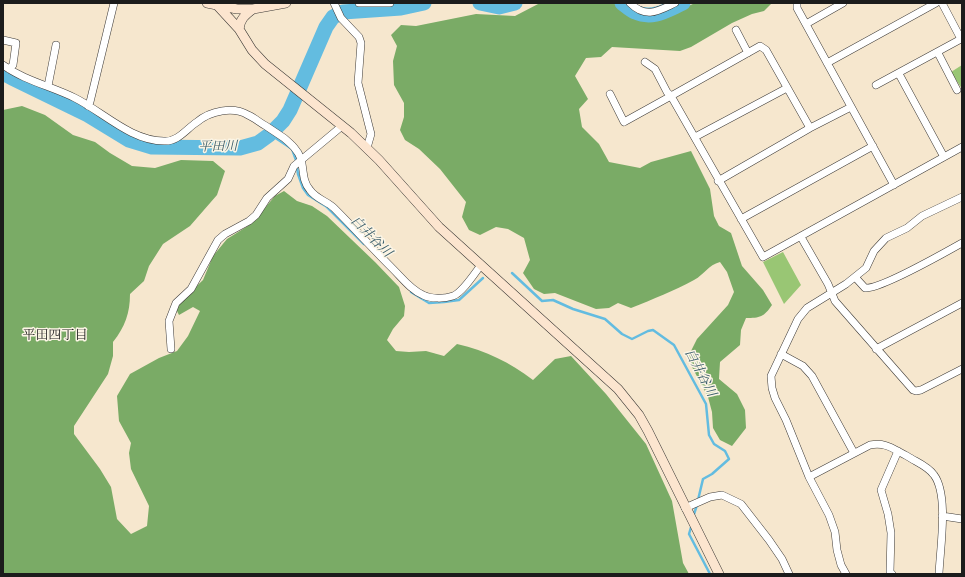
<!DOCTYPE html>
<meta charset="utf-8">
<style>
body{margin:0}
#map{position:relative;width:965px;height:577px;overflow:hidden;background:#f6e7ce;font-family:"Old Standard TT",serif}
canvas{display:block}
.frame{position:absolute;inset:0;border:4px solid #1c1c1c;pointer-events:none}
</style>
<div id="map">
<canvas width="965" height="577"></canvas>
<div class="frame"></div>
</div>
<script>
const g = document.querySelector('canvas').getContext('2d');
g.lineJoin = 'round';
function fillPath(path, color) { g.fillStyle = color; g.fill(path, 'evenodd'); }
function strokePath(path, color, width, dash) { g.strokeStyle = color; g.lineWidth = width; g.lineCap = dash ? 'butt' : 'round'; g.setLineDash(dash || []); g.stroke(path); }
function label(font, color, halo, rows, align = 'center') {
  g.font = font + ' "Old Standard TT","Noto Serif JP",serif'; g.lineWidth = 3; g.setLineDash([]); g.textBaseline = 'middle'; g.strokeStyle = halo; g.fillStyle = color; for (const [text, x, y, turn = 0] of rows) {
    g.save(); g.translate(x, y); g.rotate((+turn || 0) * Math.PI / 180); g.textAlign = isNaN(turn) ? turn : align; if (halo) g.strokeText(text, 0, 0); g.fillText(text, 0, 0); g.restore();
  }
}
fillPath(new Path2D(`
 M 962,65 L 962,89 L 951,72 Z
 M 783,252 L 801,285 L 784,304 L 763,262 Z`), '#99c674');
fillPath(new Path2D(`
 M 540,3 L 615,3 L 645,20 L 664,17 L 695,3 L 772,3 L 764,11 L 752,14 L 732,23 L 691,47 L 680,51 L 612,47 L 601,57 L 586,58 L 575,76 L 588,99 L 579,109 L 582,127 L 599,144 L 609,162 L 640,168 L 651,162 L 691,151 L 710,189 L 714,216 L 719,226 L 731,233 L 742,266 L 763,290 L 772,305 C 764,317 760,318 746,318 L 741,330 L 740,345 L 720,362 L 719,379 L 737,394 L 745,410 L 746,428 L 732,446 L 720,440 L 713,428 L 712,412 L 708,397 L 692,367 L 689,355 L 697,339 L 728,305 L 734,292 L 727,272 L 720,262 C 708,265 705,274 694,280 C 674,291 653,299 631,308 L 618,303 L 609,308 L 596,309 L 555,293 L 544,294 L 534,289 L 523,273 L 530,260 L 524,238 L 508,229 L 496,227 L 480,235 L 469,230 L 462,217 L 466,202 L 440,169 L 419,149 L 405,140 L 400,130 L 404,117 L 404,103 L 394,85 L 393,61 L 397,46 L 391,35 L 401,25 L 416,26 L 476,14 L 515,16 Z
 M 22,106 L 45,115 L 73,135 L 95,142 L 110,153 L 132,166 L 155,168 L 181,160 L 213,161 L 225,171 L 217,195 L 190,226 L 163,244 L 149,266 L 144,281 L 130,294 C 130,313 125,327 113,342 L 113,356 L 108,374 L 74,426 L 74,434 L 100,469 L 111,487 L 117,519 L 131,534 L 147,526 L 149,506 L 131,469 L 129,453 L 131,443 L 119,421 L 117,396 L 130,374 L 159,358 L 177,351 L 188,336 L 200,311 L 193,307 L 179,315 L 175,307 L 203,280 L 213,256 L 227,239 L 251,224 L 275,196 L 284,191 L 297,201 L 312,206 L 327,216 L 375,262 L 399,287 L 405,306 L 404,316 L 393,329 L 387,340 L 396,351 L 409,352 L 426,351 L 444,356 L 457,344 C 487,351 509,362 533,380 L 555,359 L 571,356 L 606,394 L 646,444 L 672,501 L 683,563 L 689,574 L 3,574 L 3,110 Z`), '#7aab66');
strokePath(new Path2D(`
 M 269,135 L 274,137 L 292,149 L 296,160 L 298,174 L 303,188 L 308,195 L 327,207 L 364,244
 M 512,273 L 542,301 L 553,300 L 573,309 L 605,319 L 622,334 L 632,339 L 648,331 L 653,330 L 674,345 L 706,404 L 709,435 L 714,444 L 725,451 L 729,459 L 712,474 L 703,479 L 698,500
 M 411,292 L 429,303 L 444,302 L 459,300 L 483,278
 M 693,517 L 697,505
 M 692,524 L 689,534 L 710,574`), '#63bce0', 2.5);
strokePath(new Path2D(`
 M 480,3 L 499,7 L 515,3
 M 622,3 C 626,6 630,10 635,12 C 653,20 667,10 683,3
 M 3,73 L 12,78 L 88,115 L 129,140 L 152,147 L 240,148 L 258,143 L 269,135 L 283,121 L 290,110 L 326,27 L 333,17 L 343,12 L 401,8 L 424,3`), '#63bce0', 15);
const street = new Path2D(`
 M 334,3 L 341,18 L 359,37 L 361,43 L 358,83 L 371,134 L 367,148
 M 359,3 L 390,3
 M 630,3 C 646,19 658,11 675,3
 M 797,3 L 797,8 L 894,185
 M 806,24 L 843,3
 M 736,30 L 748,53
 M 3,40 L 16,43 L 13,65 L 9,69
 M 938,53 L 957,90
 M 827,63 L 936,3
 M 3,65 C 25,81 51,86 75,98 C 103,112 131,141 164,141 C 178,142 186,129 197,122 C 210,111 233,106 248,115 C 255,118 260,123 266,126 C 272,130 278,134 284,138 C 291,144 298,150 301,159 C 304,170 302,181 310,190 C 316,199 327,201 334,208 C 354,228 373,249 393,269 C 402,278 411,290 423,295 C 431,299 444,299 453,296 C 462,293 475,273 481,265
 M 899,74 L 944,157
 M 876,85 L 961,39 L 942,3
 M 48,86 L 56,45
 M 610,94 L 624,122 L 671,96 L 667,92 L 655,69 L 645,62
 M 88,106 L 90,102 L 114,3
 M 810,128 L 766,50 L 760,46 L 671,96 L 763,257 L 962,147
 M 695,137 L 787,88
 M 718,181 L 810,128 L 851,107
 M 741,219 L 873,146
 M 801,237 L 828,284 L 835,301 L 913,390 L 916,391 L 921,390 L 962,369
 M 855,277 L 865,288 C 879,290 946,252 962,243
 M 171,349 L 169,321 L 176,303 L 191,289 L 218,240 L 225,234 L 249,221 L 256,215 L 267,198 L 288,179 L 294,166 L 342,126
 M 876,349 L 962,303
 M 781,354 L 803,366 L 812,376 L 854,453
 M 809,477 L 870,445 C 886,442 893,449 907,456 C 916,462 928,466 934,475 C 949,495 940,549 939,574
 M 685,508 L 710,497 L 722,495 L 741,504 L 769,540 L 782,559 L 789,574
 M 942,516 L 962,519
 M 846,574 L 841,565 L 837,550 L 835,532 L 829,515 L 809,477 L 786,420 L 775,398 L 772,388 L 771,376 L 798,319 L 807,308 L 846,284 L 866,268 L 874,251 L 886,238 L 907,228 L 922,216 L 962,197
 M 892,574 L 890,572 L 891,533 L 888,514 L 881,490 L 898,451`);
const secondary = new Path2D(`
 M 207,3 L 237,9 L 253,9 L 286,3
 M 216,4 L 239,29 C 240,19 245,15 253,9
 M 239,29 L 252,50 L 265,64 L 351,133 L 379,160 L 439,227 L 618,389 L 639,415 L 648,431 L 719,574`);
strokePath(street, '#3d3a37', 8);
strokePath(secondary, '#3d3a37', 10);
strokePath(street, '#fff', 7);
strokePath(secondary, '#fce5cf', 9);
label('italic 13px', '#385c6a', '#fcf5e5', [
 ["平田川",218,147,-1],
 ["白井谷川",371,237,45],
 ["白井谷川",700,373,62]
]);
label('13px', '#1c1c1c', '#fcf5e5', [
 ["平田四丁目",55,336]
]);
</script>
